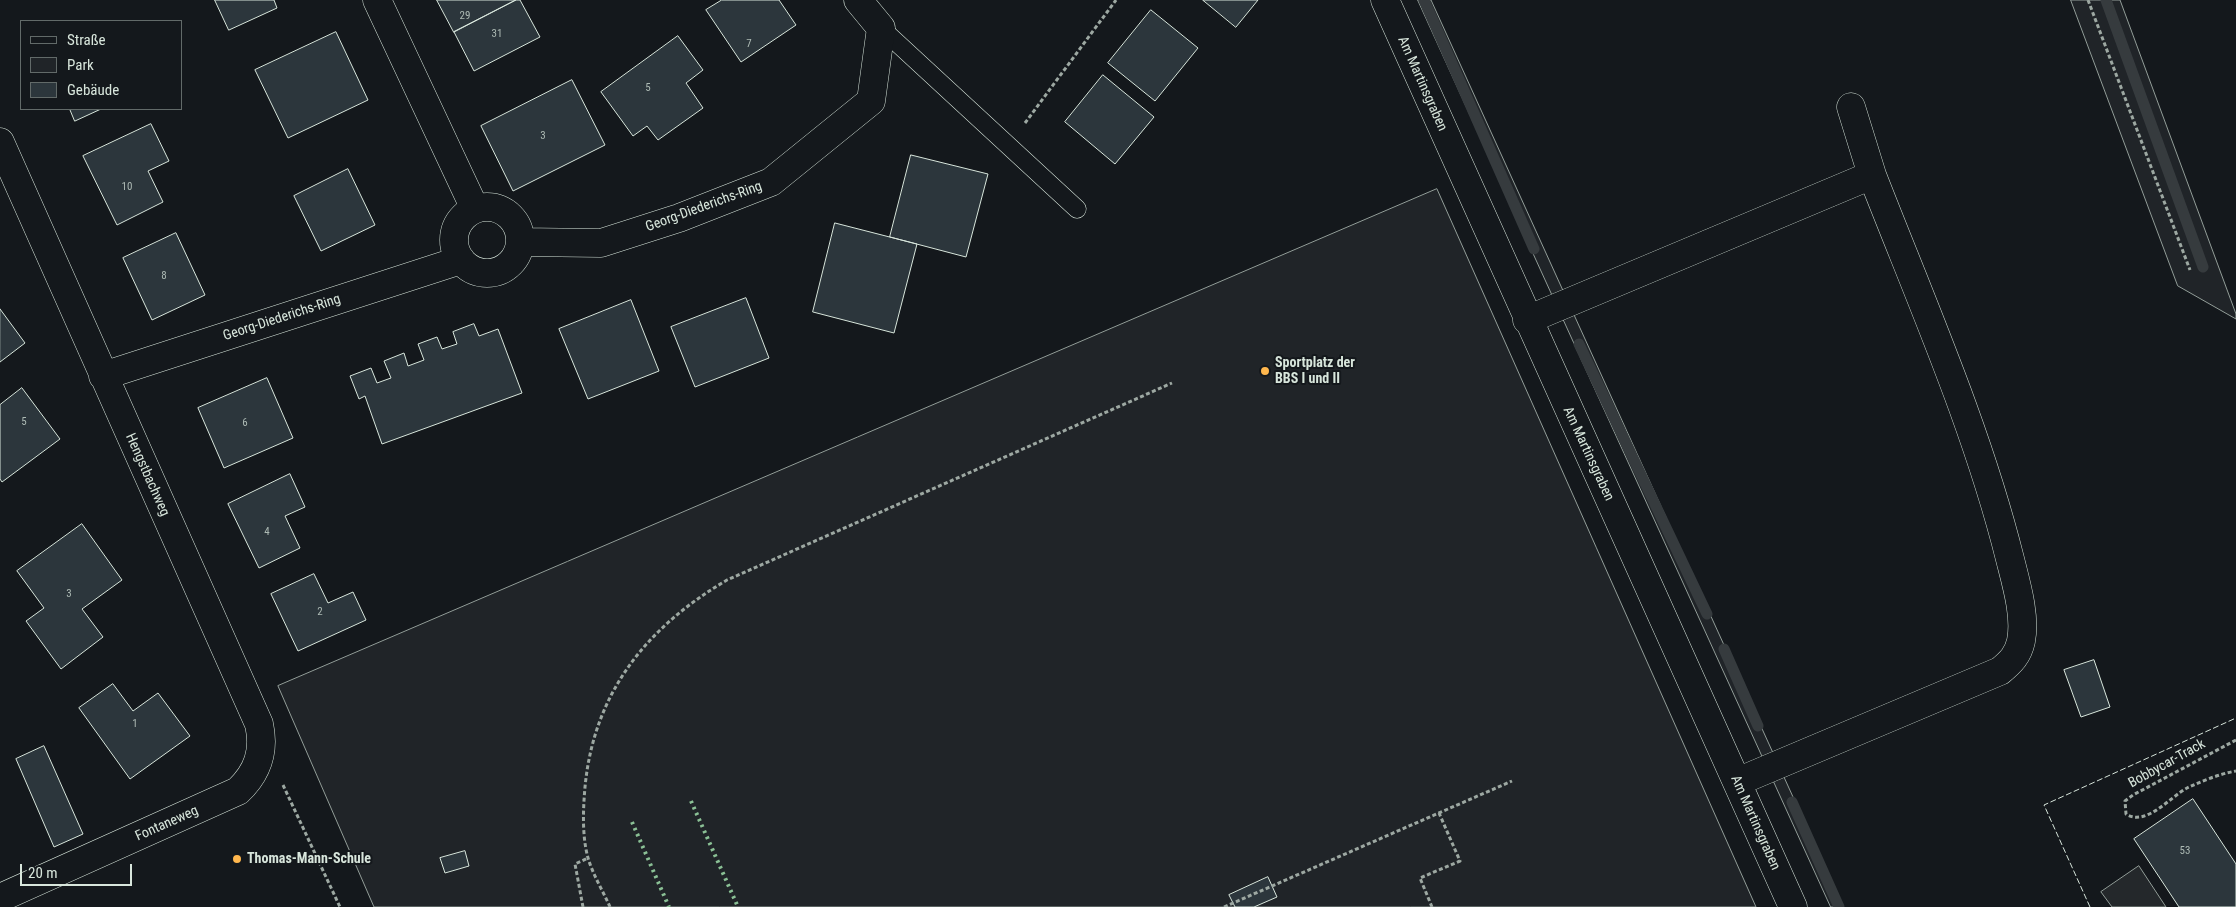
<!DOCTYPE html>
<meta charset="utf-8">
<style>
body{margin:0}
#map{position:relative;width:2236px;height:907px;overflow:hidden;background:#14181c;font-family:"Roboto Condensed",sans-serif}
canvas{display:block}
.legend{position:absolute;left:20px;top:20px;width:162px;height:90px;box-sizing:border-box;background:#14181c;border:1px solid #626a69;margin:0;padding:6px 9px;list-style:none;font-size:15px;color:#d8e6dc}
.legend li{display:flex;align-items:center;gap:10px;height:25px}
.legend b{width:25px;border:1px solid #626a69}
.scale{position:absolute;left:20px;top:864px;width:112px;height:22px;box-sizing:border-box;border:2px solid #d8e6dc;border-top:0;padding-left:6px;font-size:15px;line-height:18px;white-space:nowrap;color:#d8e6dc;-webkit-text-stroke:4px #14181c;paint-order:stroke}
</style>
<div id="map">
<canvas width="2236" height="907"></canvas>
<ul class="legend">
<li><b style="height:6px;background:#14181c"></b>Straße</li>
<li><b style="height:14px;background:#202428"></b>Park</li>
<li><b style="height:14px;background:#2c363c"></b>Gebäude</li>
</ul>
<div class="scale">20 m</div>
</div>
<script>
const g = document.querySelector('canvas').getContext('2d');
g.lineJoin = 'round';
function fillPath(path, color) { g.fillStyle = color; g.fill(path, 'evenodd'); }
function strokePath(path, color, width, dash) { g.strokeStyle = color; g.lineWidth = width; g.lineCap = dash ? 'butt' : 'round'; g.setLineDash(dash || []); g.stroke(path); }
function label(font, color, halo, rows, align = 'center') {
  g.font = font + ' "Roboto Condensed",sans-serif'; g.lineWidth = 4; g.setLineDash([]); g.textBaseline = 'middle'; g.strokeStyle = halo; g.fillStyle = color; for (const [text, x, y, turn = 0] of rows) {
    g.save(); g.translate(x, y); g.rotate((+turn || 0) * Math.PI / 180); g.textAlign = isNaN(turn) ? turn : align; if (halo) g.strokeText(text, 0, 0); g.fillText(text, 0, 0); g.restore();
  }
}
const green = new Path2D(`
 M 1418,0 L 1431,0 L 1843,907 L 1831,907 Z
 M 2071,0 L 2120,0 L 2236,314 L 2236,319 L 2178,286 Z
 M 1437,189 L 1756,907 L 374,907 L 278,686 Z`);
fillPath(green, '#202428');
strokePath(green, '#939e99', 1);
const parking = new Path2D(`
 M 2139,866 L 2166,907 L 2112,907 L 2101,892 Z`);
fillPath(parking, '#24282b');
strokePath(parking, '#939e99', 1);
strokePath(new Path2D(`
 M 1424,0 L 1534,249
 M 2106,0 L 2203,267
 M 1579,344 L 1707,614
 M 1724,649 L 1758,726
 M 1792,802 L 1839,907`), '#363b3e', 11);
const building = new Path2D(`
 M 215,0 L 274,0 L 277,8 L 229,30 Z
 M 437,0 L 516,0 L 454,32 Z
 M 516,0 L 520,0 L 540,37 L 474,71 L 454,32 Z
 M 722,0 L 779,0 L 796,25 L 741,62 L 706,10 Z
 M 1203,0 L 1258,0 L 1236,27 Z
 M 1151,10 L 1198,48 L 1155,101 L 1108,63 Z
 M 336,32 L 368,100 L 288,138 L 255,70 Z
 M 678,36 L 703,70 L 686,83 L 703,108 L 658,140 L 647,126 L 633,136 L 601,92 Z
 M 1103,75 L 1154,117 L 1115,164 L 1065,122 Z
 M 572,80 L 605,145 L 513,191 L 481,126 Z
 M 70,109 L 101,109 L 75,121 Z
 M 151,124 L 169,161 L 148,171 L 163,202 L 117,225 L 83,156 Z
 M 911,155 L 988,174 L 966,257 L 890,237 Z
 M 348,169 L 375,225 L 321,251 L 294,196 Z
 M 835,223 L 917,244 L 894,333 L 813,312 Z
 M 176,233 L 205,295 L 152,320 L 123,258 Z
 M 746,298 L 769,358 L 695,387 L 671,327 Z
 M 631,300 L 659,371 L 588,399 L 559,329 Z
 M 0,309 L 25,343 L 0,362 Z
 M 474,324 L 479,336 L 498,329 L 522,393 L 382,444 L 365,396 L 359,399 L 350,376 L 371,368 L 377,383 L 391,378 L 384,361 L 404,353 L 408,366 L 424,360 L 418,344 L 437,337 L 442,349 L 457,344 L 453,332 Z
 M 267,378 L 293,438 L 224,468 L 198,408 Z
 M 22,388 L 60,439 L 2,482 L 0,479 L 0,405 Z
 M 290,474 L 305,507 L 285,516 L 300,548 L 259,568 L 228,504 Z
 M 82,524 L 122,580 L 82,609 L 103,637 L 61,669 L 26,621 L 44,608 L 17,571 Z
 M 314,574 L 328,603 L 353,592 L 366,620 L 298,651 L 271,594 Z
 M 2094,660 L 2110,707 L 2081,717 L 2064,670 Z
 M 113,684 L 133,711 L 158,693 L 190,736 L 130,779 L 79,708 Z
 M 44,746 L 83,834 L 54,847 L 16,759 Z
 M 2193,799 L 2236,864 L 2236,907 L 2179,907 L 2134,839 Z
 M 465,851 L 469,866 L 445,873 L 440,858 Z
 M 1268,877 L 1277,897 L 1254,907 L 1235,907 L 1229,895 Z`);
fillPath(building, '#2c363c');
strokePath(building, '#d8e6dc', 1);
const service = new Path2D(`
 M 881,28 L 1077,209`);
const minor = new Path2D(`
 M 377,0 L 475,209
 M 1385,0 L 1793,907
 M 1851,107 L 1872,175
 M 0,142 L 259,724 C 265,751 258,772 238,791 L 0,898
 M454 240a33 33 0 1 1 66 0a33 33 0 1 1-66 0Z
 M 520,242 L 601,243 L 679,218 L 771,182 L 871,101 L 881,28 L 858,0
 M 1527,320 L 1872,175 C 1921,301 1977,427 2010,559 C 2016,583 2026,616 2021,641 C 2018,655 2011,662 2000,671 L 1737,782
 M 103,376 L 461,260`);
strokePath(service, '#d8e6dc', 19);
strokePath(minor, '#d8e6dc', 29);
strokePath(new Path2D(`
 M 2088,0 L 2190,270
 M 1025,123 L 1116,0
 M 2236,740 L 2133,795 L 2125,801 L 2126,814 C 2146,827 2170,797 2187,788 C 2202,781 2219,774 2236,771
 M 283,785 L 340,907
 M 583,907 L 575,864 L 588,858
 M 610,907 C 603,891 593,875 588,858 C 582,836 583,810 585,787 C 594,692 647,627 727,580 L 1172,383
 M 1224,907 L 1512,781
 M 1432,907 L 1420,878 L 1460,861 L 1439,813`), '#9da8a2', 3, [4, 2.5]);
strokePath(service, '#14181c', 18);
strokePath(minor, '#14181c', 28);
strokePath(new Path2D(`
 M 691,801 L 738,907
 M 632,822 L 669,907`), '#8ac095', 4, [2.5, 4]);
strokePath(new Path2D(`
 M 2090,907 L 2044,805 L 2236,718`), '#d8e6dc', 1, [6, 2.5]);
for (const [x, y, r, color] of [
 [1265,371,5,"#ffb74d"],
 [237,859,5,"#ffb74d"]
]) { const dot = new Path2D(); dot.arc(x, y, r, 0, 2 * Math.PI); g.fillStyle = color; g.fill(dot); strokePath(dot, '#14181c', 2); }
label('11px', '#adbab4', null, [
 ["29",465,16],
 ["31",497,34],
 ["7",749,44],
 ["5",648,88],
 ["3",543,136],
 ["10",127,187],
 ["8",164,276],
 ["5",24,422],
 ["6",245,423],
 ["4",267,532],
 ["3",69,594],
 ["2",320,612],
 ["1",135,724],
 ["53",2185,851]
]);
label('14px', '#d8e6dc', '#14181c', [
 ["Am Martinsgraben",1422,84,66],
 ["Georg-Diederichs-Ring",704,207,-20],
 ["Georg-Diederichs-Ring",282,318,-18],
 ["Am Martinsgraben",1588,454,65],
 ["Hengstbachweg",147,475,66],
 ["Bobbycar-Track",2167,764,-29],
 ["Am Martinsgraben",1755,823,66],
 ["Fontaneweg",167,824,-24]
]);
label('bold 14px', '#d8e6dc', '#14181c', [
 ["Sportplatz der",1275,363],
 ["BBS I und II",1275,379],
 ["Thomas-Mann-Schule",247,859]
], 'left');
</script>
